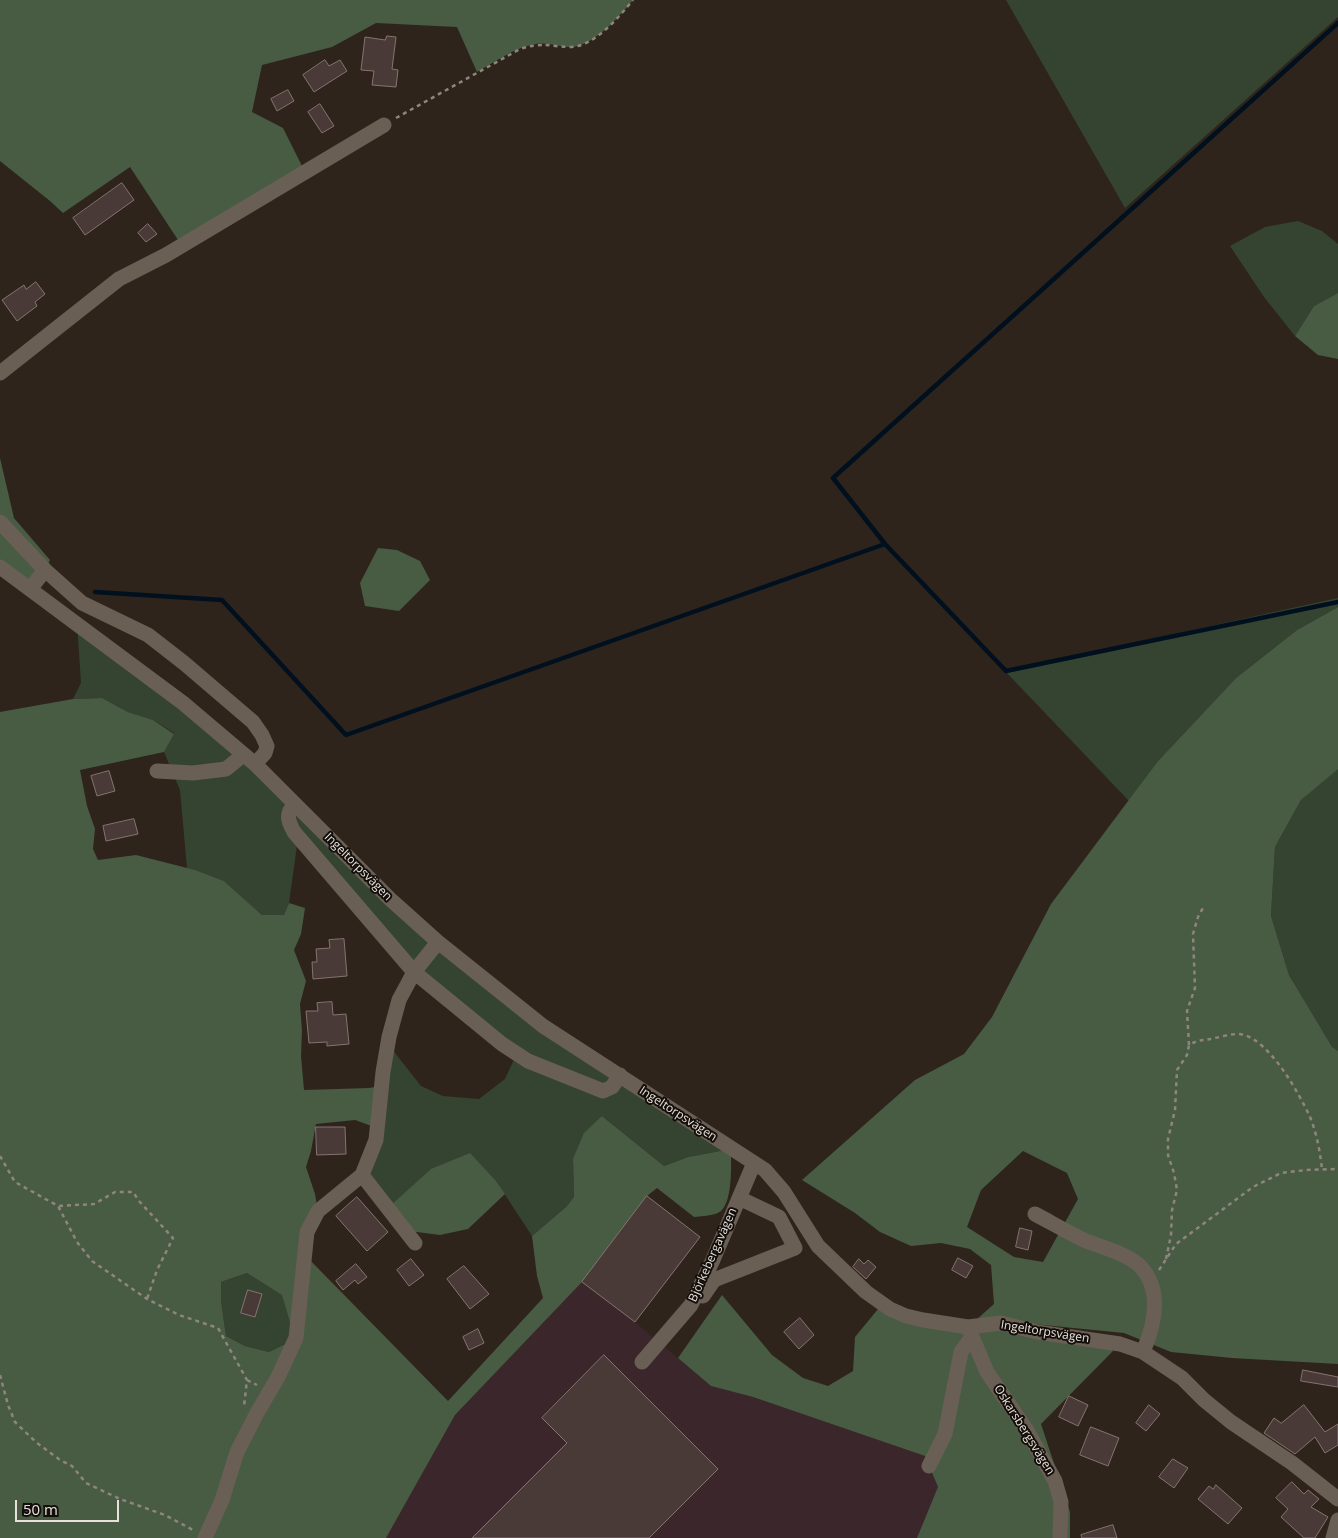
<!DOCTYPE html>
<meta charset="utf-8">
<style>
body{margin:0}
#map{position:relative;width:1338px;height:1538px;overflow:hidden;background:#2e241b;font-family:"Open Sans",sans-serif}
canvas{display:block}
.scale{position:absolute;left:15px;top:1500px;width:104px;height:22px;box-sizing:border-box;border:2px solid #e8e1db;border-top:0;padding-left:6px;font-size:15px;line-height:18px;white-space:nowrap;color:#e8e1db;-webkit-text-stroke:4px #130e0a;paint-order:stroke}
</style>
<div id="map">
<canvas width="1338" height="1538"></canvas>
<div class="scale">50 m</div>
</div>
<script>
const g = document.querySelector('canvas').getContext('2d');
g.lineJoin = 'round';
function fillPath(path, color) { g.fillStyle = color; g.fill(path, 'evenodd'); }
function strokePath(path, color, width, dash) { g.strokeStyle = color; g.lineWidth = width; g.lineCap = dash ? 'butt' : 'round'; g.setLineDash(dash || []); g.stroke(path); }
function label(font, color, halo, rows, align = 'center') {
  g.font = font + ' "Open Sans",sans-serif'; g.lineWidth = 4; g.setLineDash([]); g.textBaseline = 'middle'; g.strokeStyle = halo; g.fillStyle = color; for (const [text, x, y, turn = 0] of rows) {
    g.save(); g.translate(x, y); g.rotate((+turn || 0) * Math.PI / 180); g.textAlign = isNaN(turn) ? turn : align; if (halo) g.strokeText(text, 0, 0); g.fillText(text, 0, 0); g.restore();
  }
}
fillPath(new Path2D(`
 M 582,1282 L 635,1322 L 711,1386 L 753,1397 L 925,1456 L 942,1496 L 922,1538 L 386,1538 L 455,1415 Z`), '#3b272b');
fillPath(new Path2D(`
 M 1006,0 L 1338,0 L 1338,17 L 1125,208 Z
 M 1298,221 L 1322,231 L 1338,244 L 1338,293 L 1314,306 L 1295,336 L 1264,297 L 1230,246 L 1265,227 Z
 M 1338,598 L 1338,607 L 1297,630 L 1236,678 L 1158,761 L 1129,801 L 1005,671 Z
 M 77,623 L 183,703 L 438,942 L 543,1026 L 731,1149 L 688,1157 L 664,1166 L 602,1116 L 573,1159 L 574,1197 L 566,1207 L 532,1236 L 496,1181 L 389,1207 L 362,1175 L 388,1044 L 421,1086 L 443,1096 L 479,1099 L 505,1079 L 517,1053 L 414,972 L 298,838 L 289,903 L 284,915 L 262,915 L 224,881 L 187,868 L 180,790 L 164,752 L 174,733 L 153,720 L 128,712 L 102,698 L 73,699 L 81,683 Z
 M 1338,764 L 1338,1051 L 1332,1048 L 1289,975 L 1271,916 L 1275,847 L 1301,800 Z
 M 247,1273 L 283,1295 L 296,1338 L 269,1352 L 245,1346 L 226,1336 L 221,1300 L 221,1282 Z`), '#354431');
fillPath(new Path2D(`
 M 0,0 L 633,0 C 619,17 593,47 570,47 C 559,47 547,42 536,44 C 515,47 495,62 477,72 L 457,27 L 376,23 L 332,47 L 262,65 L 252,112 L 283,128 L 305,172 L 182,246 L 130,167 L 63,213 L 50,201 L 0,161 Z
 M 1338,293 L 1338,359 L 1318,355 L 1295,336 L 1314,306 Z
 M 0,458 L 14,518 L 50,560 L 45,570 L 30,589 L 0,567 Z
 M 378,548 L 397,550 L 420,561 L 430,580 L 399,611 L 365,606 L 360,583 Z
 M 1338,607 L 1338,769 L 1301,800 L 1275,847 L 1271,916 L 1289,975 L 1332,1047 L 1338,1051 L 1338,1364 L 1232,1358 L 1171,1352 L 1124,1333 L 1003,1321 L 1097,1340 L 1113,1351 L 1041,1424 L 1070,1512 L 1070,1538 L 917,1538 L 938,1487 L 925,1456 L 753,1397 L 711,1386 L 678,1358 L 722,1295 L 772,1355 L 803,1378 L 828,1386 L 853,1371 L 855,1337 L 883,1303 L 968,1327 L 994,1304 L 991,1265 L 970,1249 L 941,1243 L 911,1246 L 880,1232 L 855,1213 L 802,1180 L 915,1080 L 964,1054 L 992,1017 L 1051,904 L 1158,761 L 1236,678 L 1297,630 ZM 1023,1151 L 1067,1173 L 1078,1199 L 1043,1262 L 1014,1257 L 967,1227 L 981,1190 Z
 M 102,698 L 128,712 L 153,720 L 174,734 L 164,752 L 80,770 L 87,806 L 95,829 L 93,849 L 98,860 L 136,855 L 195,870 L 224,881 L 262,915 L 284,915 L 289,903 L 305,908 L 301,934 L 294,950 L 306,981 L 300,1004 L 302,1031 L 301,1056 L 304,1090 L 369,1088 L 382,1086 L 377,1128 L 355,1120 L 316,1124 L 311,1151 L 306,1167 L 315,1194 L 318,1211 L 304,1254 L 448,1401 L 543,1298 L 537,1276 L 532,1236 L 566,1207 L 574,1197 L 573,1159 L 584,1133 L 602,1116 L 664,1166 L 688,1157 L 731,1149 C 731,1164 733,1200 721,1211 C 714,1216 703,1216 694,1217 L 657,1188 L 647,1196 L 582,1282 L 455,1415 L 386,1538 L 0,1538 L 0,712 L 73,699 ZM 247,1273 L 282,1295 L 295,1339 L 269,1352 L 245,1346 L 226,1336 L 221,1300 L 221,1282 Z
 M 470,1153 L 496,1181 L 505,1194 L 468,1229 L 440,1235 L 409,1231 L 389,1207 L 431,1169 Z`), '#485b43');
strokePath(new Path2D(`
 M 885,544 L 1006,671 L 1338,602
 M 95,592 L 222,600 L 346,735 L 885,544 L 833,478 L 1338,23`), '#00101f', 4.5);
const building = new Path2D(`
 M 387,36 L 396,37 L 392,69 L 398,70 L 396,87 L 372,85 L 374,71 L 361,70 L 365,37 L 385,40 Z
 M 325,60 L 329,66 L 340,60 L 347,71 L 314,92 L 303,75 Z
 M 288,90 L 294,101 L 277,111 L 271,99 Z
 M 320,104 L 334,126 L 322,133 L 308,112 Z
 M 122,183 L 134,200 L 85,235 L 73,218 Z
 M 148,224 L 157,234 L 146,242 L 138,233 Z
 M 36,282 L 45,294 L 35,302 L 37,306 L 17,321 L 2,300 L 24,285 L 26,289 Z
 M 109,771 L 115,791 L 97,796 L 91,776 Z
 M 134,819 L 138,834 L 106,841 L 103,826 Z
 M 344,939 L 347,976 L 313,979 L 312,962 L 317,962 L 316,949 L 330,948 L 329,940 Z
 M 332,1002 L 333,1015 L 346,1014 L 349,1044 L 327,1046 L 327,1042 L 309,1043 L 306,1011 L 318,1011 L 317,1003 Z
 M 316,1127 L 345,1127 L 346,1154 L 317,1155 Z
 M 647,1196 L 700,1237 L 635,1322 L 582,1282 Z
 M 357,1197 L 388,1232 L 367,1251 L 336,1216 Z
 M 1020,1228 L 1032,1231 L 1028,1250 L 1016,1247 Z
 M 958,1258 L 973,1266 L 966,1278 L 952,1270 Z
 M 411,1259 L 424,1275 L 409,1286 L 397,1270 Z
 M 859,1259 L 864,1264 L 868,1260 L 876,1267 L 866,1279 L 853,1267 Z
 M 356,1264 L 367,1277 L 358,1284 L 355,1280 L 343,1290 L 336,1281 Z
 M 464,1266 L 489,1294 L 470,1309 L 447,1279 Z
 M 248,1290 L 262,1294 L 255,1317 L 241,1313 Z
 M 800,1318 L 814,1335 L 799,1349 L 784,1332 Z
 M 478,1329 L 484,1343 L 469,1350 L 463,1337 Z
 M 604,1355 L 718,1469 L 649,1538 L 472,1538 L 567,1443 L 542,1418 Z
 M 1303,1370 L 1338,1377 L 1338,1387 L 1301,1381 Z
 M 1069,1396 L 1088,1405 L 1078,1426 L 1059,1417 Z
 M 1149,1405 L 1160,1414 L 1146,1431 L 1136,1423 Z
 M 1304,1405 L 1325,1432 L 1338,1424 L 1338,1445 L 1325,1453 L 1315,1437 L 1295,1454 L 1264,1433 L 1274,1418 L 1281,1423 Z
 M 1091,1427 L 1119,1438 L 1108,1466 L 1080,1455 Z
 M 1173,1459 L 1188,1468 L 1174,1488 L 1159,1477 Z
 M 1292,1482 L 1304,1494 L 1308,1490 L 1319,1499 L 1311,1507 L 1328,1517 L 1315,1538 L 1304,1538 L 1281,1517 L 1288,1509 L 1276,1498 Z
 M 1216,1485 L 1242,1508 L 1228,1524 L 1198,1499 L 1209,1486 L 1213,1489 Z
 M 1113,1525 L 1117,1538 L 1082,1538 L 1081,1535 Z`);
fillPath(building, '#493a38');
strokePath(building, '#857372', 1);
strokePath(new Path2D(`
 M 396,118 L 520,49 C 543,42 547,46 569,47 C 593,48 619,17 633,0
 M 1189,1045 L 1187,1011 L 1195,988 L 1193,934 L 1198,917 L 1204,906
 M 0,1156 L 15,1182 L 58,1206 L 77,1242 L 92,1261 L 147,1299 L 179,1315 L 218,1328 L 247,1380 L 244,1406
 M 59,1206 L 94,1204 L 115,1192 L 133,1192 L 139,1201 L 173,1238 L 157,1270 L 147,1299
 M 1166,1259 L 1171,1235 L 1172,1210 L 1177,1190 L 1174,1173 L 1168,1155 L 1168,1139 L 1175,1110 L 1177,1070 L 1187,1055 L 1189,1045 C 1199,1039 1203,1041 1214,1038 C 1223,1037 1234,1032 1244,1035 C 1271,1043 1299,1093 1310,1117 C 1317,1134 1320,1152 1322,1169
 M 1159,1270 L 1176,1244 L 1253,1187 L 1281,1173 L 1306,1170 L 1338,1169
 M 0,1375 L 8,1405 L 15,1422 L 37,1443 L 60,1460 L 72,1466 L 86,1483 L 120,1499 L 165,1515 L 193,1530
 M 247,1380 L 257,1385`), '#8e867e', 2.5, [4, 4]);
strokePath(new Path2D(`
 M 0,373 L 119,279 L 166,255 L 384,125
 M 0,522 L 45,570 L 30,589
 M 0,567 L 183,703 L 255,764 L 390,899 L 438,942 L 543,1026 L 765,1170 L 784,1192 L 818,1246 L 866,1292 L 890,1309 L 906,1316 L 923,1320 L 968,1327 L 1001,1323 L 1037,1332 L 1120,1344 L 1143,1352 L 1182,1378 L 1204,1400 L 1231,1422 L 1292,1463 L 1338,1499
 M 45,570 L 82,603 L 148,635 L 184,663 L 253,722 L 262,735 L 267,746 L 265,753 L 255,764
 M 157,771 L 193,773 L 226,769 L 243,755
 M 295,804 C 285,814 288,821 294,832 L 414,972 L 502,1044 L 528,1061 L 603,1091 L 612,1087 L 620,1075
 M 362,1175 L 415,1243
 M 1035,1214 C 1052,1223 1069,1233 1086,1241 C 1102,1247 1127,1254 1139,1265 C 1163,1289 1155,1324 1143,1352
 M 703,1296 L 714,1280 L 795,1248 L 779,1217 L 739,1198
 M 968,1327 L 987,1372 L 1026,1429 L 1055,1481 L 1061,1502 L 1060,1538
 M 642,1362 L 691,1305 L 712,1262 L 754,1163
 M 929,1466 L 945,1434 L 961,1352 L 972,1337
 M 205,1538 L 222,1500 L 237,1452 L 257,1413 L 278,1377 L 296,1338 L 307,1232 L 318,1211 L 362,1175 L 376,1140 L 383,1072 L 389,1037 L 399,1000 L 414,972 L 438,942
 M 1333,1538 L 1338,1520`), '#6a5f55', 15);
label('12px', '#e8e1db', '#130e0a', [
 ["Ingeltorpsvägen",358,867,45],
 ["Ingeltorpsvägen",678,1114,33],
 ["Björkebergavägen",713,1255,-66],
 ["Ingeltorpsvägen",1045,1332,9],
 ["Oskarsbergsvägen",1024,1430,58]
]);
</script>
